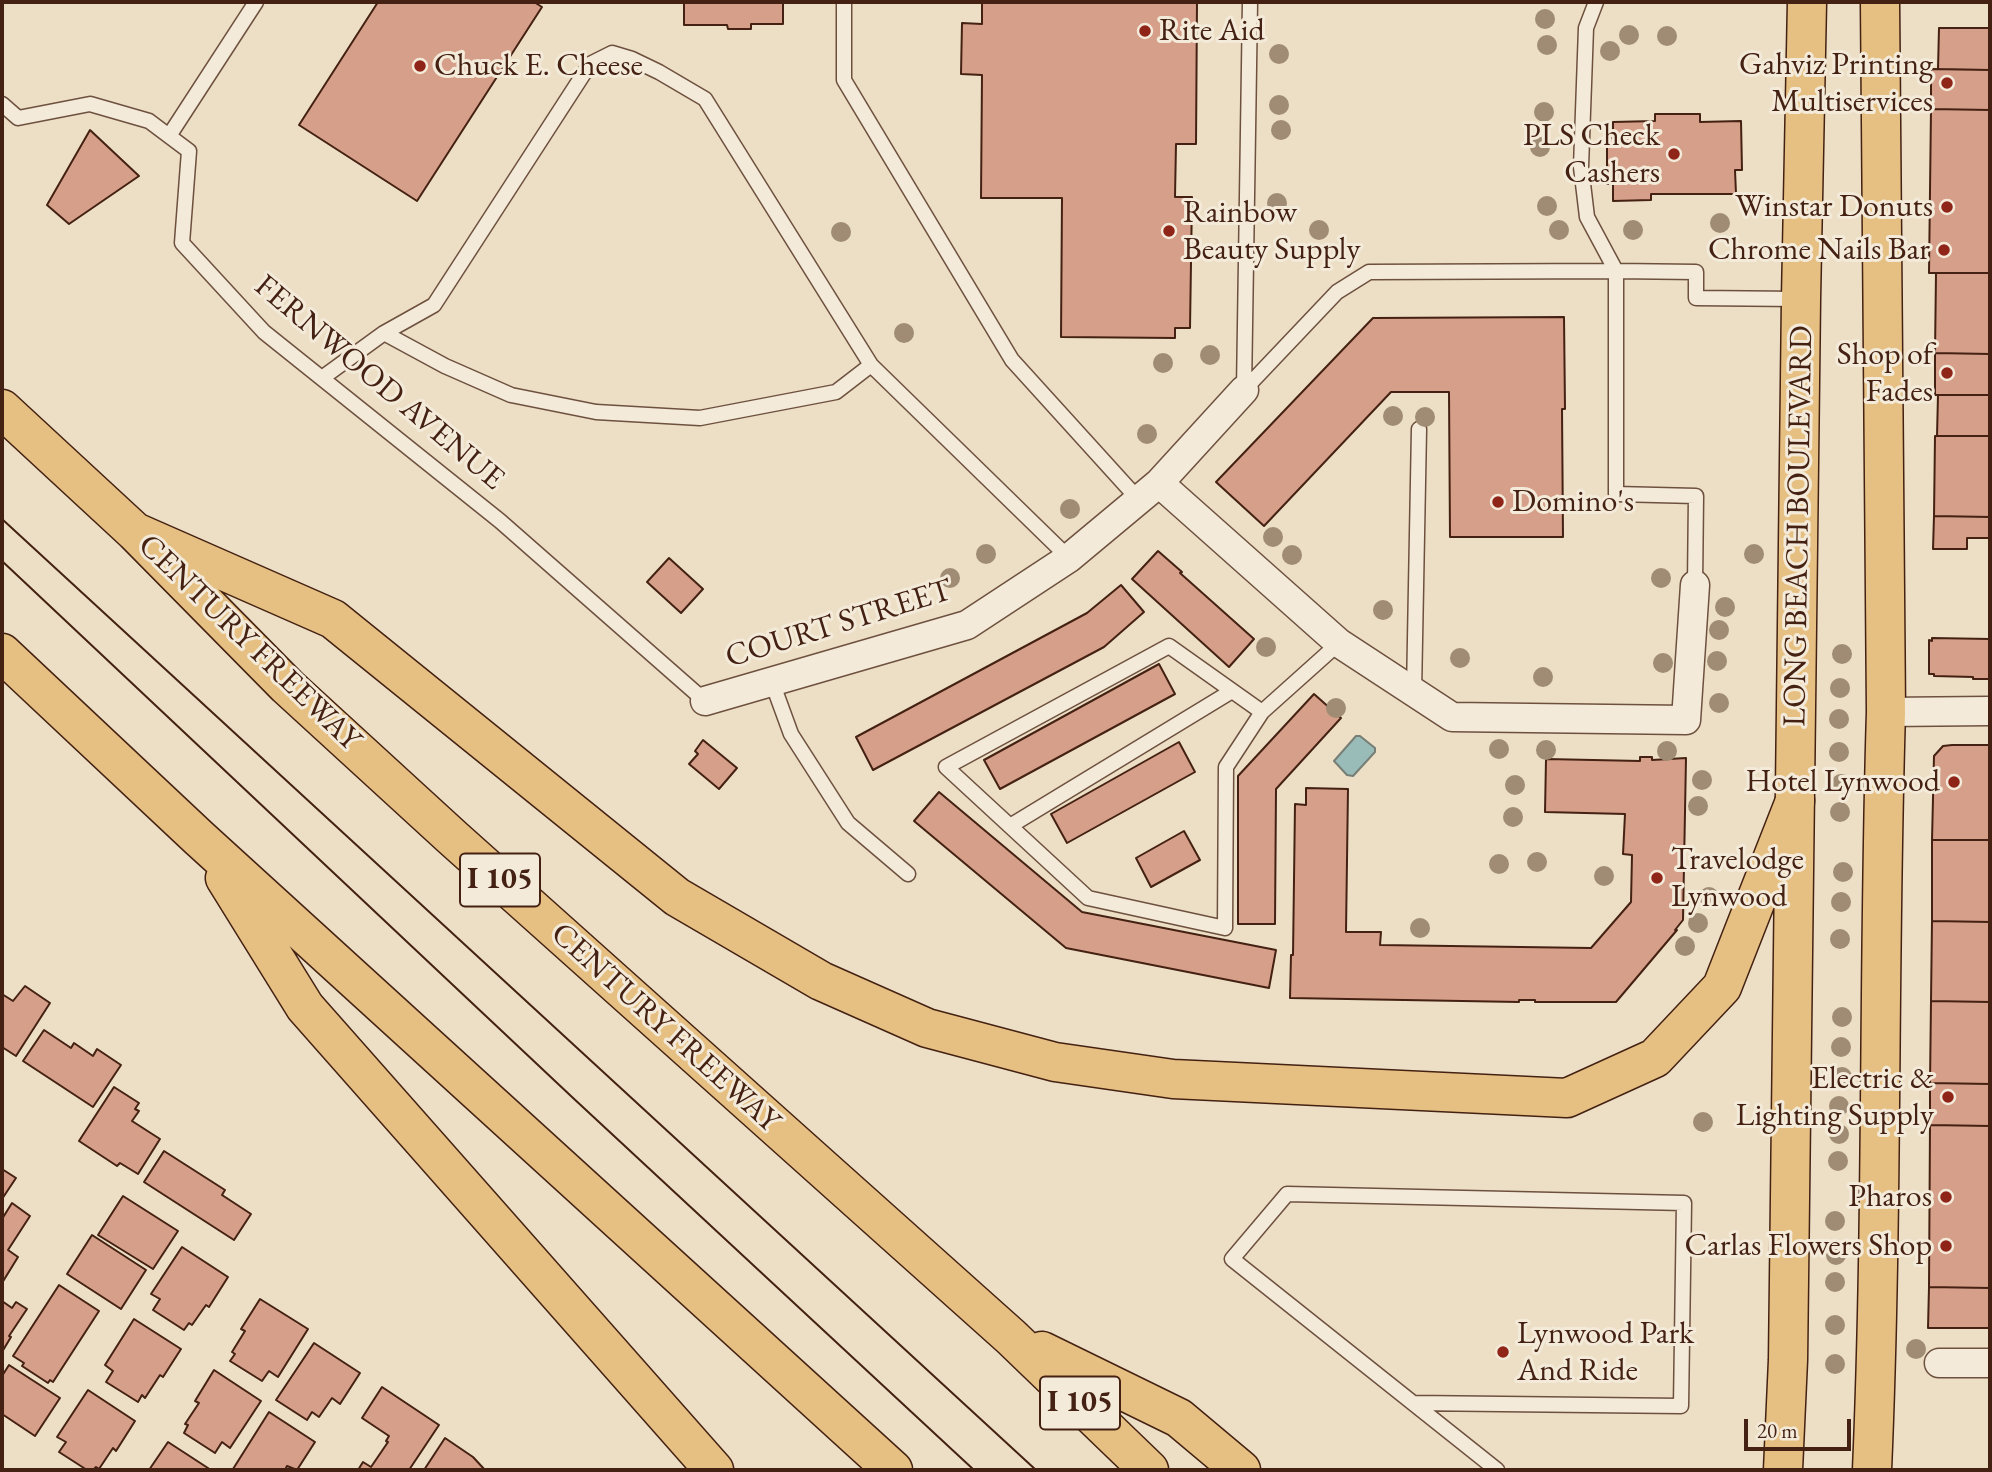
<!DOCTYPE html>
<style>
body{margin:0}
#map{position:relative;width:1992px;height:1472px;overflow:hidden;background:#ecdfc5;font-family:"EB Garamond",serif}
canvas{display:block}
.frame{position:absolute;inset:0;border:4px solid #442112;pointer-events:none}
.scale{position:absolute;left:1744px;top:1419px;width:107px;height:32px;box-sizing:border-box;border:4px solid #442112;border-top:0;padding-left:9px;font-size:21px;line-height:24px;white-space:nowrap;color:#442112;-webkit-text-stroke:5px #f3ead9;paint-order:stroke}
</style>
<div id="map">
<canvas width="1992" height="1472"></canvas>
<div class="frame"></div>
<div class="scale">20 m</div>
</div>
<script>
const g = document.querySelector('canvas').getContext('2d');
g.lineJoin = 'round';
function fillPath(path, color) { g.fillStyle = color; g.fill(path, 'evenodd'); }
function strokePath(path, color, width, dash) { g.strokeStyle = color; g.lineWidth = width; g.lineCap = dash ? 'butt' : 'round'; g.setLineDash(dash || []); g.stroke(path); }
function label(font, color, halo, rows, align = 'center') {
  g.font = font + ' "EB Garamond",serif'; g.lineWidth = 6; g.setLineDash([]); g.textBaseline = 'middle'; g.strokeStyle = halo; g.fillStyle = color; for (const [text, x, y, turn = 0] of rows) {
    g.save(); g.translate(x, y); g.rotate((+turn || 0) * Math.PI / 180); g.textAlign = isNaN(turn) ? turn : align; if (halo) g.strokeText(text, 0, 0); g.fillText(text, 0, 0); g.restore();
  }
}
const water = new Path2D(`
 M 1356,736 L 1360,736 L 1375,748 L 1375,752 L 1353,776 L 1347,775 L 1334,761 Z`);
fillPath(water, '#99bcb8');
strokePath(water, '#777e76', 2);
const building = new Path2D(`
 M 378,2 L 534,2 L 542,7 L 417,201 L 299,125 Z
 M 684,2 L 783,2 L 783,24 L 751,24 L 751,29 L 728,29 L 727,25 L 684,25 Z
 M 982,2 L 1197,2 L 1196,144 L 1176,144 L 1175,197 L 1192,197 L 1190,328 L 1175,328 L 1175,338 L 1061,337 L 1062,198 L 981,198 L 982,75 L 961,74 L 962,23 L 982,24 Z
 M 1939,28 L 1990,28 L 1990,70 L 1938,69 Z
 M 1931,69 L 1990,70 L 1990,110 L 1931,109 Z
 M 1931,109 L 1990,110 L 1990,273 L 1929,273 Z
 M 1655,114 L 1700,114 L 1700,122 L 1741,121 L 1742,170 L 1735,170 L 1736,194 L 1651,194 L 1651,200 L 1613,201 L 1613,184 L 1607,184 L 1607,138 L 1613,138 L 1613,122 L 1655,121 Z
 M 90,130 L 139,176 L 69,224 L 47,205 Z
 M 1936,273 L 1990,273 L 1990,354 L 1935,353 Z
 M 1564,317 L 1565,409 L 1562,409 L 1563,537 L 1450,537 L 1449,392 L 1391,392 L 1264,526 L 1216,482 L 1373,318 Z
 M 1935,353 L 1990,354 L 1990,395 L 1935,395 Z
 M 1938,395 L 1990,395 L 1990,436 L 1937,436 Z
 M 1935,436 L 1990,436 L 1990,517 L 1934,516 Z
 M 1934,516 L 1990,517 L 1990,538 L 1967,538 L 1967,549 L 1933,549 Z
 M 1158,551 L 1182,572 L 1180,573 L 1254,639 L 1229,667 L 1132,579 Z
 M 669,558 L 703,589 L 681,613 L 647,582 Z
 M 1121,585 L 1144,612 L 1104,647 L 873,770 L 856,737 L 1087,613 Z
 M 1932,638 L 1990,639 L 1990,679 L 1973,679 L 1973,677 L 1934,676 L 1934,674 L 1929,674 L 1929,640 L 1932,641 Z
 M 1159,664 L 1175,694 L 1000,789 L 984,760 Z
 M 1314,694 L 1341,718 L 1276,789 L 1275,924 L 1238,924 L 1238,776 Z
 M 703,740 L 737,768 L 719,789 L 689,764 L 698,754 L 695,751 Z
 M 1179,742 L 1195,772 L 1067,843 L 1051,814 Z
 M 1952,745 L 1990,745 L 1990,840 L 1932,840 L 1934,756 L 1943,746 Z
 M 1640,757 L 1652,757 L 1652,760 L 1686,758 L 1683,920 L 1675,930 L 1677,930 L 1616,1002 L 1535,1002 L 1535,1000 L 1519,1000 L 1519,1002 L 1290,998 L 1291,955 L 1293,955 L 1295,804 L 1306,805 L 1306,788 L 1348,789 L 1346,932 L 1381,932 L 1380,945 L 1591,948 L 1631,902 L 1632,855 L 1623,854 L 1625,814 L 1545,812 L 1546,759 L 1640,761 Z
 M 939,792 L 1082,912 L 1276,950 L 1269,988 L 1066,948 L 914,821 Z
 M 1184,831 L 1200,860 L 1151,887 L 1136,858 Z
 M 1932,840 L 1990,840 L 1990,922 L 1932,921 Z
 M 1932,921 L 1990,922 L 1990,1002 L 1931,1001 Z
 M 25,986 L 50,1003 L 16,1056 L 2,1047 L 2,994 L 13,1001 Z
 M 1931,1001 L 1990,1002 L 1990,1084 L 1930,1083 Z
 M 44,1030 L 71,1048 L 74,1043 L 93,1056 L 97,1049 L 121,1065 L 93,1107 L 23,1061 Z
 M 1930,1083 L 1990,1084 L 1990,1126 L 1930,1125 Z
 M 114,1087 L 139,1103 L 135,1109 L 139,1111 L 132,1121 L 160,1139 L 138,1174 L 120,1163 L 117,1166 L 79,1141 Z
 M 1930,1125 L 1990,1126 L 1990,1288 L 1929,1287 Z
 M 164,1151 L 225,1190 L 222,1195 L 251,1214 L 234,1240 L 144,1182 Z
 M 2,1169 L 16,1178 L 2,1199 Z
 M 123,1196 L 178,1231 L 153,1269 L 98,1235 Z
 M 12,1203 L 30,1216 L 8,1250 L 18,1257 L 2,1283 L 2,1219 Z
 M 92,1235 L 146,1270 L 121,1309 L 67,1274 Z
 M 182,1247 L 228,1277 L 209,1307 L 206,1305 L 192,1325 L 189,1323 L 184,1330 L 153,1310 L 160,1299 L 151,1294 Z
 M 59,1285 L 99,1311 L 53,1382 L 50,1380 L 48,1383 L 22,1366 L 24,1363 L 13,1356 Z
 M 1929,1287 L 1990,1288 L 1990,1328 L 1928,1328 Z
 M 260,1299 L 308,1329 L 278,1377 L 269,1371 L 262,1381 L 230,1361 L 235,1354 L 232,1352 L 245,1331 L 241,1329 Z
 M 2,1301 L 12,1308 L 16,1302 L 27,1309 L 9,1336 L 11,1337 L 2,1352 Z
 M 134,1319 L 181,1349 L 163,1377 L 160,1375 L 145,1398 L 142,1395 L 138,1402 L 106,1382 L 113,1371 L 105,1365 Z
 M 314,1343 L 360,1373 L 340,1404 L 332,1398 L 319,1417 L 312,1412 L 307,1420 L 276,1400 Z
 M 9,1365 L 60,1398 L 35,1436 L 2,1414 L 2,1376 Z
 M 214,1370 L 261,1401 L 230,1448 L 222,1442 L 215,1453 L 184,1433 L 188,1425 L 185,1424 L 199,1403 L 195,1401 Z
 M 382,1387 L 439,1425 L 409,1470 L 358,1470 L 363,1462 L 371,1467 L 388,1442 L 386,1441 L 389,1436 L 362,1418 Z
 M 88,1390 L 135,1421 L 116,1451 L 113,1448 L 99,1469 L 96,1467 L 93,1470 L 87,1470 L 59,1452 L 66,1442 L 57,1437 Z
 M 269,1412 L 315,1442 L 297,1470 L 287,1466 L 285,1470 L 235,1470 L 233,1469 Z
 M 445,1438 L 473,1457 L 485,1470 L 424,1470 Z
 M 168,1442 L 211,1470 L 149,1470 Z`);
fillPath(building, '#d59f89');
strokePath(building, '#442112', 2);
const lane = new Path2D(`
 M 844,2 L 844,80 L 1012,360 L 1139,500
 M 2,104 L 18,118 L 90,104 L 149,121 L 189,151 L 182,243 L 264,332 L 500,521 L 705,701
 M 169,136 L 256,2
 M 384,333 L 445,366 L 511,395 L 596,412 L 700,418 L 836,392 L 871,365
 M 322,378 L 384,333 L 434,305 L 590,64 L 612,53 L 632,59 L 659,72 L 705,99 L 871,365 L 1069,558
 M 1244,390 L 1337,292 L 1369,272 L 1616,271 L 1587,217 L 1581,167 L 1586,28 L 1596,2
 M 1244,390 L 1250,2
 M 1695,585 L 1696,496 L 1616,494 L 1616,271 L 1696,272 L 1696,298 L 1799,299
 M 772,682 L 791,734 L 848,823 L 908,874
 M 1414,692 L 1419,429
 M 1262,712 L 1169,646 L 946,767 L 1088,898 L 1225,928 L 1226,767 L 1262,712 L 1339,643
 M 1010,826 L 1232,691
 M 1413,1403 L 1681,1406 L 1684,1203 L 1287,1194 L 1232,1259 L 1497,1470`);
const street = new Path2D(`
 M 1159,483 L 1339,643 L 1452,717 L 1686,720 L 1695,585
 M 705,701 L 967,625 L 1069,558 L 1159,483 L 1244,390
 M 1886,712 L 1990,711
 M 1939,1363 L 1990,1363`);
const primary = new Path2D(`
 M 1783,1470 L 1788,1360 L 1801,299 L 1807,2
 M 1872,1470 C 1883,1218 1878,965 1886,712 L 1880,2`);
const highway = new Path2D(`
 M 2,409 L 135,532 L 287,686 L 453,838 L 1011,1337 L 1149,1470
 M 135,532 L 333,619 L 677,897 L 821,981 L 927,1028 L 1055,1062 L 1173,1079 L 1567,1098 L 1655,1058 L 1722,987 L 1795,801
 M 2,653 L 199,838 L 893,1470
 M 225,878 L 305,1007 L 714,1470
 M 1042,1351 L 1179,1418 L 1241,1470`);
strokePath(lane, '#6e503f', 17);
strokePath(street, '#6e503f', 31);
strokePath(primary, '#442112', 41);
strokePath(highway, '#442112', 41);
strokePath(lane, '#f3ead9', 14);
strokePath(street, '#f3ead9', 28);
strokePath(primary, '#e6c082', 38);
strokePath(highway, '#e6c082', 38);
strokePath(new Path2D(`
 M 2,519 C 348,835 690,1155 1036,1470
 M 2,561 L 572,1097 L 974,1470`), '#442112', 2);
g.fillStyle = '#a08c74';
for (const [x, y] of [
 [1545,19],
 [1629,35],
 [1667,36],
 [1547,45],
 [1610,51],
 [1279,54],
 [1279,105],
 [1544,112],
 [1281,130],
 [1540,147],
 [1277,203],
 [1547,206],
 [1720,223],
 [1319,230],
 [1559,230],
 [1633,230],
 [841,232],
 [904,333],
 [1210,355],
 [1163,363],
 [1393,416],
 [1425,417],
 [1147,434],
 [1070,509],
 [1273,537],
 [986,554],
 [1754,554],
 [1292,555],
 [950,578],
 [1661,578],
 [1725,607],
 [1383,610],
 [1719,630],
 [1266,647],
 [1842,654],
 [1460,658],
 [1717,661],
 [1663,663],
 [1543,677],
 [1840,688],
 [1719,703],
 [1336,708],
 [1839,719],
 [1499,749],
 [1546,750],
 [1667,751],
 [1839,752],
 [1702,780],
 [1841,784],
 [1515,785],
 [1698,806],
 [1840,812],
 [1513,817],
 [1537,862],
 [1499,864],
 [1843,872],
 [1604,876],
 [1709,897],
 [1841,902],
 [1698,923],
 [1420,928],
 [1840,939],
 [1685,946],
 [1842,1017],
 [1841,1047],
 [1842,1077],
 [1839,1106],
 [1703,1122],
 [1839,1134],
 [1838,1161],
 [1835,1221],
 [1836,1255],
 [1835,1282],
 [1835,1325],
 [1916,1349],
 [1835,1364]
]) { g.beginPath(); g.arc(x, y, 10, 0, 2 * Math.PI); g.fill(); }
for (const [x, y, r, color] of [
 [1145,31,7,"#8f2418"],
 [420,66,7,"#8f2418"],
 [1947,83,7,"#8f2418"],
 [1674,154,7,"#8f2418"],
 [1947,207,7,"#8f2418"],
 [1169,231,7,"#8f2418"],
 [1944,250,7,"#8f2418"],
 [1947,373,7,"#8f2418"],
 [1498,502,7,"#8f2418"],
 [1954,782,7,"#8f2418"],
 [1657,878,7,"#8f2418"],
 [1948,1097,7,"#8f2418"],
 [1946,1197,7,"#8f2418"],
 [1946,1246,7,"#8f2418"],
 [1503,1352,7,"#8f2418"]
]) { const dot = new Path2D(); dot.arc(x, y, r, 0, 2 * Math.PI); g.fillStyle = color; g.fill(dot); strokePath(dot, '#f3ead9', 2.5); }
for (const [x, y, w] of [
 [500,880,80],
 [1080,1403,80]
]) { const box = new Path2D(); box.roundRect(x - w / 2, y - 26.5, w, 53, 5); g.fillStyle = '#f3ead9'; g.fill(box); strokePath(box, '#442112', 2); }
label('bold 30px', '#442112', null, [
 ["I 105",500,880],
 ["I 105",1080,1403]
]);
label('32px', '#442112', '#f3ead9', [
 ["Rite Aid",1159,31,"left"],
 ["Gahviz Printing",1933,65],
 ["Multiservices",1933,102],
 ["Chuck E. Cheese",434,66,"left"],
 ["PLS Check",1660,136],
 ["Cashers",1660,173],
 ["Winstar Donuts",1933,207],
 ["Rainbow",1183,213,"left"],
 ["Beauty Supply",1183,250,"left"],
 ["Chrome Nails Bar",1930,250],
 ["Shop of",1933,355],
 ["Fades",1933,392],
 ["Domino's",1512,502,"left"],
 ["Hotel Lynwood",1940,782],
 ["Travelodge",1671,860,"left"],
 ["Lynwood",1671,897,"left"],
 ["Electric &",1934,1079],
 ["Lighting Supply",1934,1116],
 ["Pharos",1932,1197],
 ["Carlas Flowers Shop",1932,1246],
 ["Lynwood Park",1517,1334,"left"],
 ["And Ride",1517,1371,"left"]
], 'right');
label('32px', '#442112', '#f3ead9', [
 ["FERNWOOD AVENUE",379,383,40],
 ["LONG BEACH BOULEVARD",1799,526,-89],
 ["COURT STREET",839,624,-17],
 ["CENTURY FREEWAY",249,643,44],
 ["CENTURY FREEWAY",665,1028,42]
]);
</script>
